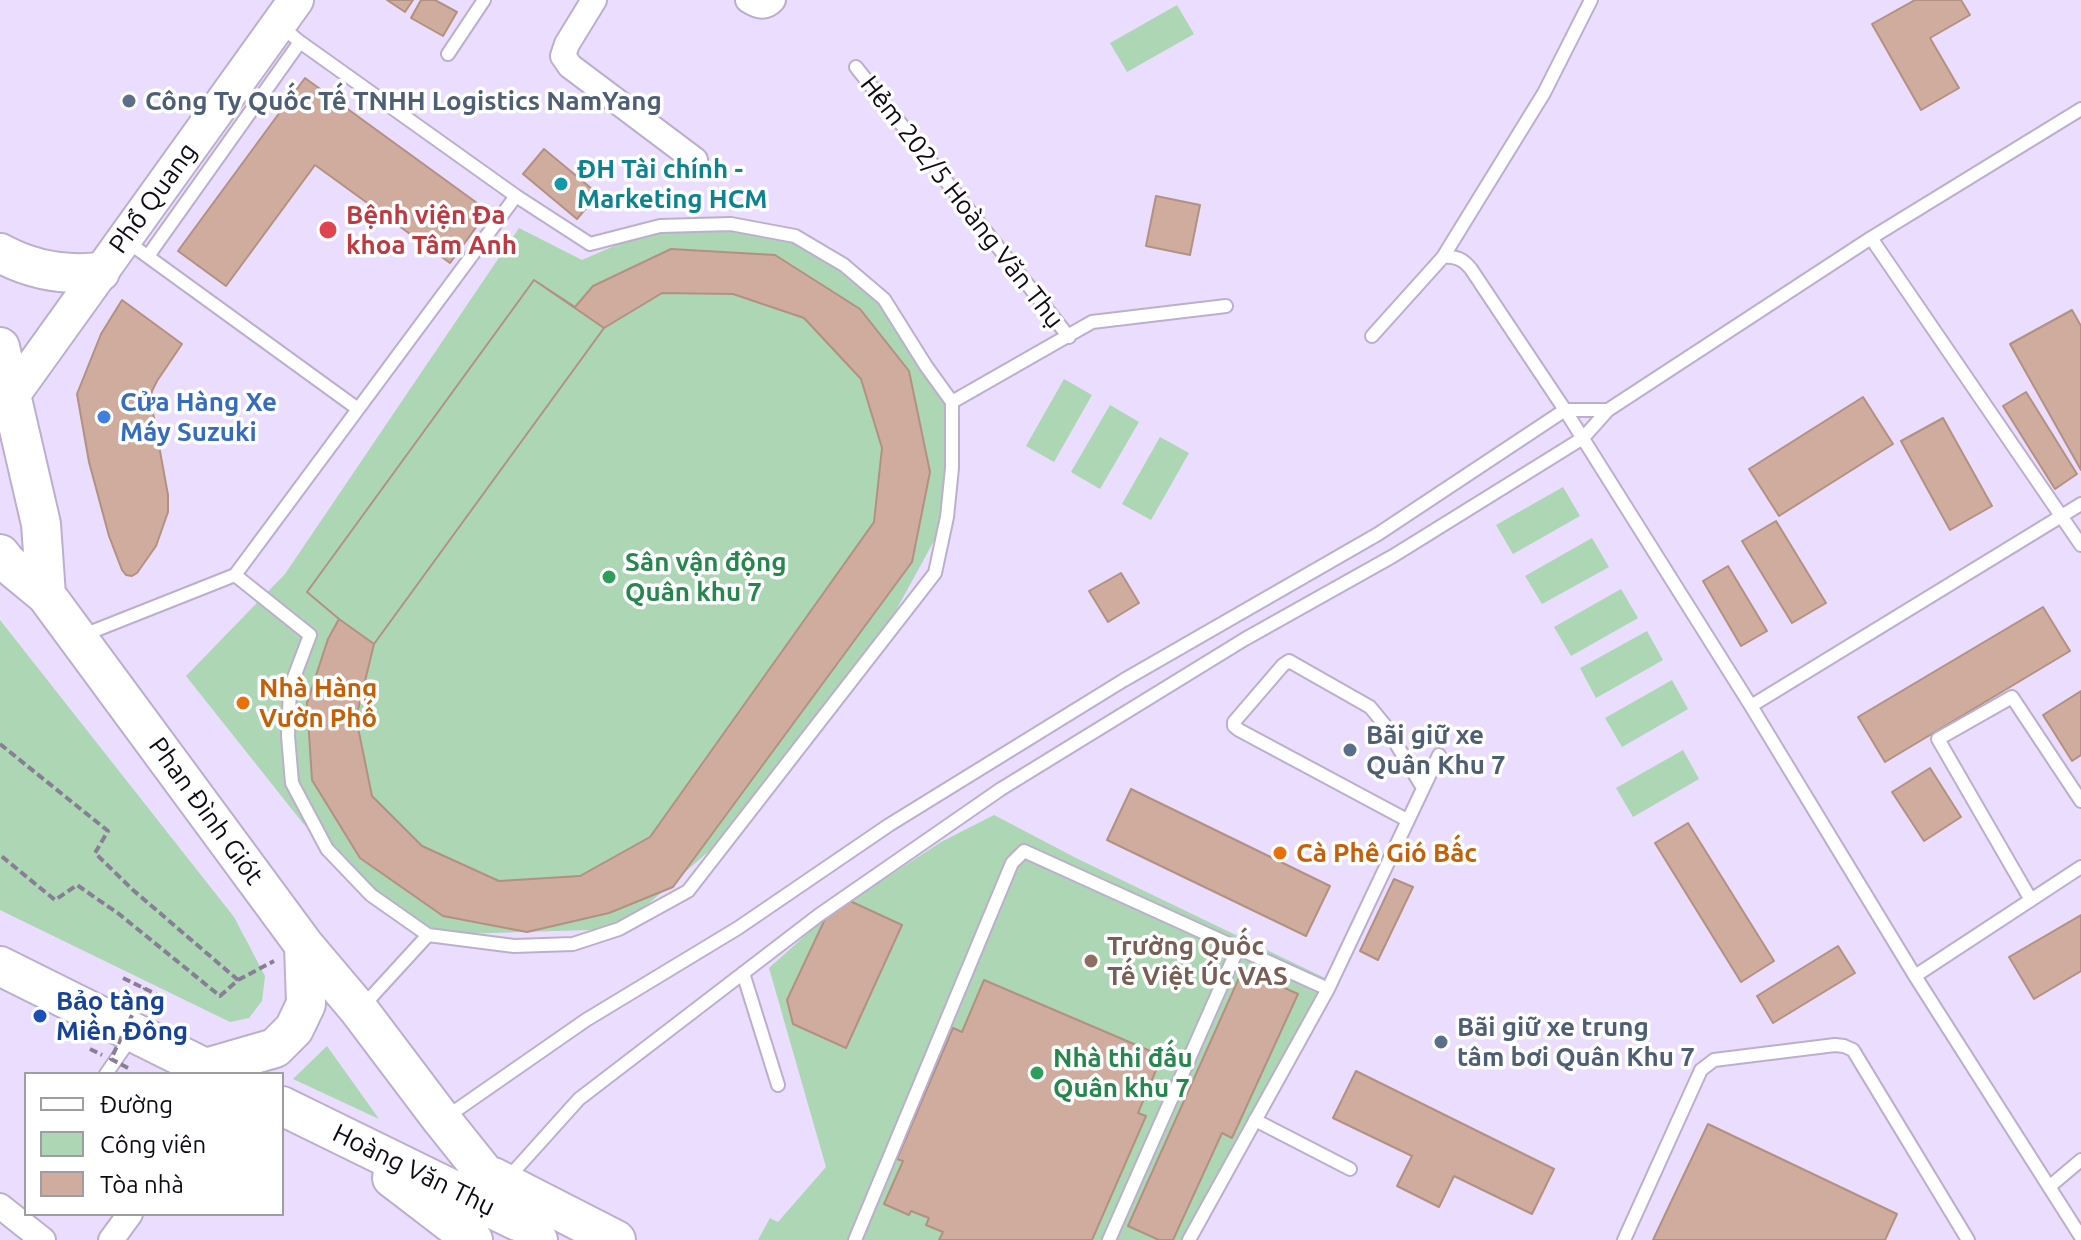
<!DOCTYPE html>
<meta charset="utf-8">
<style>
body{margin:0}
#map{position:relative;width:2081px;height:1240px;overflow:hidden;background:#ebddfe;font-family:Ubuntu,sans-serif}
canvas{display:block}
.legend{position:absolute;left:24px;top:1072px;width:260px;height:144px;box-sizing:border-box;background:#fff;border:2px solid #9f9da1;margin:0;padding:10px 14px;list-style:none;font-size:24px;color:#0f0a14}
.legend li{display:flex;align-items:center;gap:16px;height:40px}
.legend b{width:40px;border:2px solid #9f9da1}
</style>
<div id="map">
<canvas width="2081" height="1240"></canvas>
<ul class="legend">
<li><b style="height:10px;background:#fff"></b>Đường</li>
<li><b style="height:22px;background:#acd6b4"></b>Công viên</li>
<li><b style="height:22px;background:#cfac9d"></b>Tòa nhà</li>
</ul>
</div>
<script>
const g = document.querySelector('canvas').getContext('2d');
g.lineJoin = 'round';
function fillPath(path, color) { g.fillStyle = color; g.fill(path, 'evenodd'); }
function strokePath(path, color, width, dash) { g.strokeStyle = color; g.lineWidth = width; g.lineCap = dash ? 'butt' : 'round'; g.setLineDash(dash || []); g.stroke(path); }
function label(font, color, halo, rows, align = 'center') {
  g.font = font + ' Ubuntu,sans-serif'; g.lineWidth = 7; g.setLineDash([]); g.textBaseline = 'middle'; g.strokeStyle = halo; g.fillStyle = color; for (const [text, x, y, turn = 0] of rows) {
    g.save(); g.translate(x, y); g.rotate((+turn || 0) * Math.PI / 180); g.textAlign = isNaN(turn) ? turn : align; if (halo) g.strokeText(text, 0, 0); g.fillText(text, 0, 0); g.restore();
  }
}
fillPath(new Path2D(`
 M 1177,5 L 1194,34 L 1127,72 L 1110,43 Z
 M 660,226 L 795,236 L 884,299 L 952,402 L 947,517 L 870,658 L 742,822 L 684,873 L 673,887 L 662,892 L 619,929 L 428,935 L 327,849 L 302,822 L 186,676 L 285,574 L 519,228 L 582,260 Z
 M 1064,379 L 1092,395 L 1054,462 L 1026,446 Z
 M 1110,405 L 1139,422 L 1100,489 L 1071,472 Z
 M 1160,437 L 1189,453 L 1151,520 L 1122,504 Z
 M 1563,487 L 1580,516 L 1513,554 L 1496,525 Z
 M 1592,538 L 1609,567 L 1542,604 L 1525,576 Z
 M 1621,589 L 1638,618 L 1571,656 L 1554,627 Z
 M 0,620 L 234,917 L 265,976 L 262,1001 L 249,1018 L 230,1022 L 0,910 Z
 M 1647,631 L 1663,660 L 1596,698 L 1580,668 Z
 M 1672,680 L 1688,709 L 1622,747 L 1605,718 Z
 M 1683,750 L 1699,779 L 1633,817 L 1616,788 Z
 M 994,815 L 1076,858 L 1327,979 L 1181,1240 L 758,1240 L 770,1218 L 778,1222 L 826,1167 L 769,968 L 826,917 L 941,842 Z
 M 327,1046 L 379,1119 L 293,1079 Z`), '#acd6b4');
const building = new Path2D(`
 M 387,0 L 413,0 L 405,12 Z
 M 421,0 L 435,0 L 457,12 L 443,36 L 411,18 Z
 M 1915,0 L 1961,0 L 1970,15 L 1930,38 L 1959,88 L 1921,110 L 1872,24 Z
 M 305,78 L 488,211 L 450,263 L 315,165 L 226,286 L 178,251 Z
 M 544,149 L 598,194 L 577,219 L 523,174 Z
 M 1156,196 L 1200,205 L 1190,255 L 1146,246 Z
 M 671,249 L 775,255 L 860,309 L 909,371 L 930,472 L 912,562 L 673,887 L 609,913 L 527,932 L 443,916 L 360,858 L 312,780 L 307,703 L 328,639 L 339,619 L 307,592 L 534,280 L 575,307 L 593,286 ZM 662,293 L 733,294 L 804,318 L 861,379 L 882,448 L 874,522 L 650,837 L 580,876 L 499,881 L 422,846 L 372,796 L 356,718 L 374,644 L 604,328 Z
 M 534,280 L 604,328 L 374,644 L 339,619 L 307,592 Z
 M 122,300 L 182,344 L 157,381 L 152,391 L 151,402 L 168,495 L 168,512 L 156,546 L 137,573 L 132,576 L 126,575 L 122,570 L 109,536 L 89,462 L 77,394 L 101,334 Z
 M 2072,310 L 2081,326 L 2081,470 L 2010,344 Z
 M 2026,392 L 2077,474 L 2055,489 L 2003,406 Z
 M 1863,397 L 1893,444 L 1779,516 L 1749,469 Z
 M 1943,418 L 1992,506 L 1950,530 L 1901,441 Z
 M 1776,521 L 1826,603 L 1792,623 L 1742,541 Z
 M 1728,566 L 1767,631 L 1741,646 L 1703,581 Z
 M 1121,573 L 1139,603 L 1108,622 L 1089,591 Z
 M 2043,607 L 2070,651 L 1885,762 L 1858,717 Z
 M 2081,691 L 2081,755 L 2072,761 L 2043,715 Z
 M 1930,768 L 1961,817 L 1924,841 L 1892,792 Z
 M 1131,789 L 1330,886 L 1306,936 L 1107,840 Z
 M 1688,823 L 1774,961 L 1741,982 L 1655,843 Z
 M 1394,879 L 1413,887 L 1378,960 L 1360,951 Z
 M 850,901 L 902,925 L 846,1048 L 793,1024 L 787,1000 L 826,917 Z
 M 2081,915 L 2081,971 L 2034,999 L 2009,957 Z
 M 1838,946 L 1855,973 L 1773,1023 L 1757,996 Z
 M 1243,969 L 1298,994 L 1232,1138 L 1222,1133 L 1173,1240 L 1159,1240 L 1128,1226 Z
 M 984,980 L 1162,1056 L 1138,1113 L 1146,1116 L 1092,1240 L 939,1240 L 943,1232 L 926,1225 L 929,1218 L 911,1211 L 909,1215 L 884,1204 L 903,1161 L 897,1159 L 953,1028 L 962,1032 Z
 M 1356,1071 L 1554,1169 L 1532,1214 L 1454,1176 L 1439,1207 L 1397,1186 L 1412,1156 L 1333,1118 Z
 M 1708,1124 L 1897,1214 L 1885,1240 L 1653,1240 Z`);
fillPath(building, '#cfac9d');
strokePath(building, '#b39182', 2);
const service = new Path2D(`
 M 448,54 L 484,0
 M 856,67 L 1069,337
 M 1871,238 L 2081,109
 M 125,240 L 358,409
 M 148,256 L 300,42
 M 1443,257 L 1544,93 L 1591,0
 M 1372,336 L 1443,257 C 1456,256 1463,259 1471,269 L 1565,410 L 1751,706 L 1915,976 L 2081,1237
 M 952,402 L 1092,322 L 1226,306
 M 235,575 L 310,635 L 290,688 L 288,736 L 292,783 L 327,849 L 371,895 L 428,935 L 514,946 L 573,944 L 619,929 L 688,891 L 935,573 L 947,517 L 952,468 L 952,402 L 926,366 L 884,299 L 844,265 L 795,236 L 731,224 L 660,226 L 590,244 L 516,196 L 300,42 L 281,26
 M 81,636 L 235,575 L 516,196
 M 1751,706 L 2081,504
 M 1407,820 L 1239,730 L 1234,726 L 1234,722 L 1283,665 L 1289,661 L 1370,707 L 1384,724 L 1423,788
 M 2031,900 L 1938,739 L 2012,697 L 2081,801
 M 743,973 L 778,1085
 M 1915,976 L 2081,867
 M 363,1006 L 428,935
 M 106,1074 L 133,1035
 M 445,1118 L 586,1020 L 738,928 L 889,825 L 1124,680 L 1378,534 L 1565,410 L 1608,410
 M 1255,1120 L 1350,1169
 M 508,1178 L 579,1099 L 819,915 L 1001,789 L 1245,639 L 1393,556 L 1583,438 L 1608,410 L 1871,238 L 2081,545
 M 2049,1187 L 2081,1160
 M 855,1240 L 1012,863 L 1024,851 L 1328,989
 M 1109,1240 L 1238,948
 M 1189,1240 L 1328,989 L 1439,755
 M 1624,1240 L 1701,1070 L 1714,1060 L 1835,1045 L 1844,1046 L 1853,1050 L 1968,1240`);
const minor = new Path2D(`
 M 594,0 L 567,44 L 563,56 L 570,66 L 695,160
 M 748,0 C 757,6 765,9 773,0
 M 0,1206 L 43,1240
 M 111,1240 L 130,1214`);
const secondary = new Path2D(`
 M 11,397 L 296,0`);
const primary = new Path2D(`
 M 0,253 C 31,270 65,276 100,272
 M 0,347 L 41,524 L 46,595 L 304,945 L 359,1010 L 442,1120 L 538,1240
 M 0,554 L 7,563 L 46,595
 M 0,966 L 217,1074
 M 206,1068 L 275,1048 L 294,1029 L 306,1004 L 304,945
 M 282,1106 L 517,1221
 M 493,1177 L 616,1240
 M 392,1178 L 473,1240`);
strokePath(service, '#bcafce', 16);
strokePath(minor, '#bcafce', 28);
strokePath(secondary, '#bcafce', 38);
strokePath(primary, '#bcafce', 42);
strokePath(new Path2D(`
 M 0,744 L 108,831 L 95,853 L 133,890 L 238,980 L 220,996 L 119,914 L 77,885 L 55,900 L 0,855
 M 123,978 L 166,999
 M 238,980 L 274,961
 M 90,1049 L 102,1055`), '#887e95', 4, [8, 4]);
strokePath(service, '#fff', 12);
strokePath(minor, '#fff', 24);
strokePath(secondary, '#fff', 34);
strokePath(primary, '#fff', 38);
strokePath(new Path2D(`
 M 128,1068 L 111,1059 L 145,988`), '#887e95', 4, [8, 4]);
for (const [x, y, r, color] of [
 [129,101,8,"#5c6f8a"],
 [561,184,8,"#0f9aa8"],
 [328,230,10,"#e0444e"],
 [104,417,8,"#3f7fe0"],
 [609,577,8,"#2e9e5b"],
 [243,703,8,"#e8710a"],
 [1350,750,8,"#5c6f8a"],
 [1280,853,8,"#e8710a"],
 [1091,961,8,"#8d6e63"],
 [40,1016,8,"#1a4fb4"],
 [1441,1042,8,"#5c6f8a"],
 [1037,1073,8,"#2e9e5b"]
]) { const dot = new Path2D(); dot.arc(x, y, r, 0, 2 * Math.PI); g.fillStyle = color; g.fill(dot); strokePath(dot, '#fff', 3); }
label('bold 26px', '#4e5e75', '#fff', [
 ["Công Ty Quốc Tế TNHH Logistics NamYang",145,101],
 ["Bãi giữ xe",1366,735],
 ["Quân Khu 7",1366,765],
 ["Bãi giữ xe trung",1457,1027],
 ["tâm bơi Quân Khu 7",1457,1057]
], 'left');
label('bold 26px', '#0d838f', '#fff', [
 ["ĐH Tài chính -",577,169],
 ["Marketing HCM",577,199]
], 'left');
label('26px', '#0f0a14', '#fff', [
 ["Phổ Quang",153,198,-54],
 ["Hẻm 202/5 Hoàng Văn Thụ",962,202,52],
 ["Phan Đình Giót",206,811,54],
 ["Hoàng Văn Thụ",414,1170,26]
]);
label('bold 26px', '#be3a42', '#fff', [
 ["Bệnh viện Đa",346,215],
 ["khoa Tâm Anh",346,245]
], 'left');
label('bold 26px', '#366cbe', '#fff', [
 ["Cửa Hàng Xe",120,402],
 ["Máy Suzuki",120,432]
], 'left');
label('bold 26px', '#27864d', '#fff', [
 ["Sân vận động",625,562],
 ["Quân khu 7",625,592],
 ["Nhà thi đấu",1053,1058],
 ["Quân khu 7",1053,1088]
], 'left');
label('bold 26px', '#c56008', '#fff', [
 ["Nhà Hàng",259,688],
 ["Vườn Phố",259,718],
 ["Cà Phê Gió Bấc",1296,853]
], 'left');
label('bold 26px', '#785e54', '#fff', [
 ["Trường Quốc",1107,946],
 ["Tế Việt Úc VAS",1107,976]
], 'left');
label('bold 26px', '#164399', '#fff', [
 ["Bảo tàng",56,1001],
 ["Miền Đông",56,1031]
], 'left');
</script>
